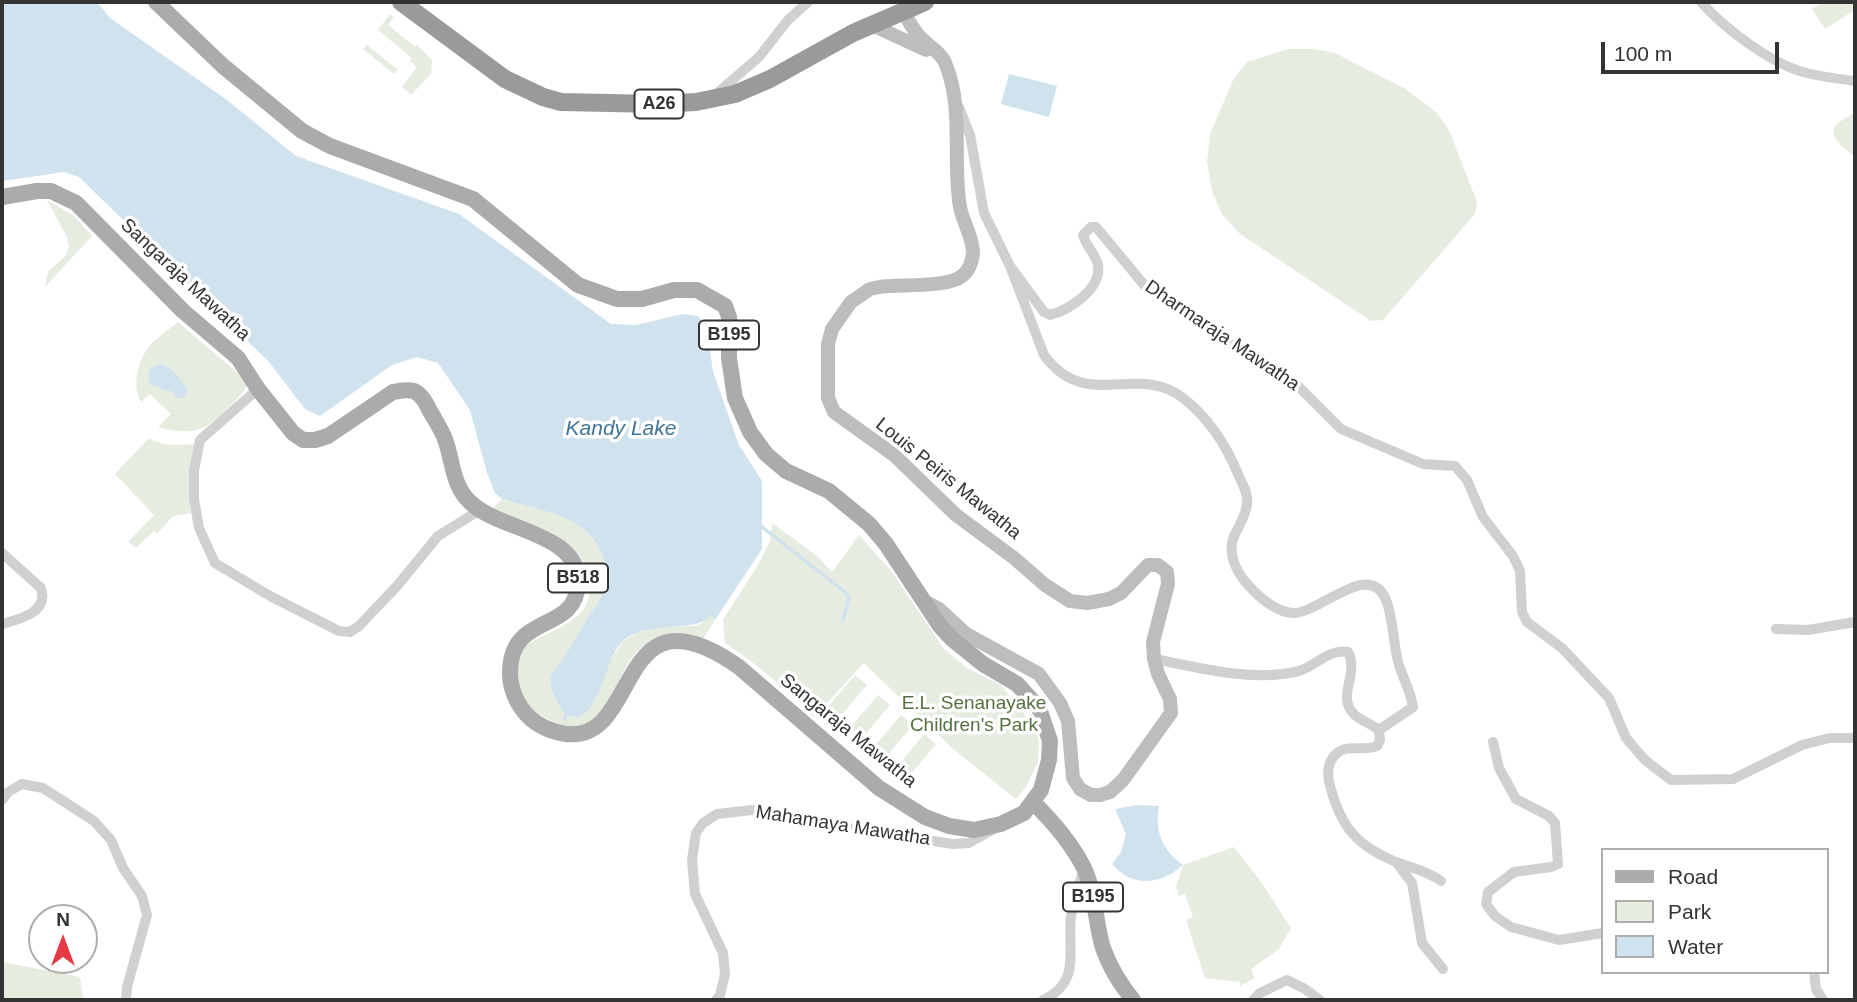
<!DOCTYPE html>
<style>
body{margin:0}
#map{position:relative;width:1857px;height:1002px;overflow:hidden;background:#fff;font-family:Helvetica,sans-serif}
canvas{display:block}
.frame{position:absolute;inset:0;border:4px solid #333;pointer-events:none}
.legend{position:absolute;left:1601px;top:848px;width:228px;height:126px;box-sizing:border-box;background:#fff;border:2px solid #adadad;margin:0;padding:9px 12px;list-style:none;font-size:21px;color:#333}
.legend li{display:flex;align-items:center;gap:14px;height:35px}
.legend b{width:35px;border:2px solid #adadad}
.north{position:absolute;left:28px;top:904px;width:70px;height:70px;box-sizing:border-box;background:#fff;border:2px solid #adadad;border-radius:50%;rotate:0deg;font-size:19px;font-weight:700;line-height:28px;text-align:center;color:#333}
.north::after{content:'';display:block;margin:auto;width:24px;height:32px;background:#e63946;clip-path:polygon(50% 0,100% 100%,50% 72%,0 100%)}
.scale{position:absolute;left:1601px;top:42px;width:178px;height:32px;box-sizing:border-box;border:4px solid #333;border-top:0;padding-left:9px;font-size:21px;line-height:24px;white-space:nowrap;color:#333;-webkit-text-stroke:5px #fff;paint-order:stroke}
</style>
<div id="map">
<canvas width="1857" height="1002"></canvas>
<div class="frame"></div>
<ul class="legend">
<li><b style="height:9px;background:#ababab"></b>Road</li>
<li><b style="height:19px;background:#e6ecdf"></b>Park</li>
<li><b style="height:19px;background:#cfe2ee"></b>Water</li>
</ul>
<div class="north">N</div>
<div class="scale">100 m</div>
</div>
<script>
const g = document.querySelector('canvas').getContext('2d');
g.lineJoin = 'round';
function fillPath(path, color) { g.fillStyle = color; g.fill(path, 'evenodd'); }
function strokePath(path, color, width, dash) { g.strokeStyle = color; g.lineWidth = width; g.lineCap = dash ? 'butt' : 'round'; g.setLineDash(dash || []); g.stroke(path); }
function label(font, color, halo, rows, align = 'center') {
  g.font = font + ' Helvetica,sans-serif'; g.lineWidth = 7; g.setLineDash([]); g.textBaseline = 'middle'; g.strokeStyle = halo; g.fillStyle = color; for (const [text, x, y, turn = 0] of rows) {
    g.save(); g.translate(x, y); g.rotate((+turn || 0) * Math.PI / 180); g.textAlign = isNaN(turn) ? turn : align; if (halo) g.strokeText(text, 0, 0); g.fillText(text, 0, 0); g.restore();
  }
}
fillPath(new Path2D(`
 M 1823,2 L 1855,2 L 1855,10 L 1825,29 L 1812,9 Z
 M 390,14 L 394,17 L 388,25 L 415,47 L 417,45 L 432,60 L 431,74 L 411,95 L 402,87 L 417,67 L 410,61 L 412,58 L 378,30 Z
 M 367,45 L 398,70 L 394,74 L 363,49 Z
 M 1288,49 L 1313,49 L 1335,53 L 1404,88 L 1436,112 L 1449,130 L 1477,202 L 1475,214 L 1383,320 L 1371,321 L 1240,234 L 1222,214 L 1212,191 L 1207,162 L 1210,134 L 1234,78 L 1247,62 Z
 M 1855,113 L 1855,157 C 1833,139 1820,129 1855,113 Z
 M 47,200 L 74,216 L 92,236 L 45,287 L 48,272 L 66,255 L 69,246 L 67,237 Z
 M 178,322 L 247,381 C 247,391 239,396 233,403 C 206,430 197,437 158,427 L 171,414 L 150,394 L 141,402 C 132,386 137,363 148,348 C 155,338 169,330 178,322 Z
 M 149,438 C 163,447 180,445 196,444 C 191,467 187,489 191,513 L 173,516 L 157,534 L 154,531 L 136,548 L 128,542 L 154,515 L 115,474 Z
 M 502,499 C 528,507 556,511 579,526 C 600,540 613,568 603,593 C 598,604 589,615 583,626 C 573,643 563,660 550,676 L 552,694 L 564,714 L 577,717 L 602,681 L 607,667 L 622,642 L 636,633 L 656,627 L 695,626 L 702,623 L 711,613 L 715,620 L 702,641 C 654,630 636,641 617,686 C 612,697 606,712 596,719 C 590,724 578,727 571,729 C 550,722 515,705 515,679 C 515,670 519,659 520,650 C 537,636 559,631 576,617 C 587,608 591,597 589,584 C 585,534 529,526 492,509 Z
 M 772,523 L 817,556 L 832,572 L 859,535 L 892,572 L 944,649 L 967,668 L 1001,685 L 1033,725 L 1039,740 L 1038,762 L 1026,787 L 1016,799 L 953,749 L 864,663 L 814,717 C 786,689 757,664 725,643 L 723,620 L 758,565 L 770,541 Z
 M 855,675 L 867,685 L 839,718 L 827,708 Z
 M 878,695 L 890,705 L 862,738 L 850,728 Z
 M 901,715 L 913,725 L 885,758 L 873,748 Z
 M 924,734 L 936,744 L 908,778 L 896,768 Z
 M 1234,847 L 1261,882 L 1291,928 L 1279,949 L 1251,969 L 1255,978 L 1240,986 L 1240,982 L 1205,978 L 1186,920 L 1193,917 L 1185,894 L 1179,896 L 1176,887 L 1183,865 Z
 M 2,962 L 80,977 L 83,1000 L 2,1000 Z`), '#e6ecdf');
fillPath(new Path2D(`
 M 2,2 L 97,2 L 110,18 L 227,100 L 296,156 L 459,214 L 611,324 L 636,325 L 682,314 L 698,316 L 707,328 L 713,372 L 739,445 L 762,481 L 762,549 L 715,620 L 711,614 C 701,635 646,618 622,642 C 603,660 599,732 564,714 L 552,693 L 550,676 C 563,660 573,643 583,626 C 589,615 598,604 603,593 C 613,568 600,540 579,526 C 556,511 528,507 502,499 L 495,493 L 487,473 L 470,410 L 438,363 L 417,357 L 392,365 L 320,416 L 305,409 L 269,362 L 79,177 L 64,172 L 2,181 Z
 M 1009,74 L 1057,86 L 1049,117 L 1001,104 Z
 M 161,364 C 172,367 183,381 188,391 L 182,399 L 177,398 L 173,392 L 151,385 C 146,374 148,366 161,364 Z
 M 1136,805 L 1159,806 C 1154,831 1163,851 1183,865 C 1161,885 1132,888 1112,864 L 1121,852 L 1126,834 L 1115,809 Z`), '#cfe2ee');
strokePath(new Path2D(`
 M 761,526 L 846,593 L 849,598 L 843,620
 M 564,719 L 566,715`), '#cfe2ee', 3.5);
strokePath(new Path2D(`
 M 1701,2 C 1724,28 1772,65 1807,73 C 1823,77 1839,79 1855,81
 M 715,95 L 759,57 L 788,20 L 808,2
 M 959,107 L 970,135 L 984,213 L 1010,266 L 1044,355 C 1086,413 1137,362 1183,398 C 1209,418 1226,445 1238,474 C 1242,483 1249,495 1247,504 C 1246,515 1240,524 1235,534 C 1226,552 1236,572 1249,586 C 1260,598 1276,612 1293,613 C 1321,613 1369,559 1386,600 C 1393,617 1393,639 1397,657 C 1400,674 1411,690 1413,707 L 1379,730
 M 1010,266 L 1044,312 L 1050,315 C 1069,310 1102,289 1098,265 C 1096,255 1086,246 1083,235 L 1091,227 L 1096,227 L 1145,286 L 1214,334 L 1296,384 L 1341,429 L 1423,464 L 1455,466 L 1467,480 L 1483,517 L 1513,556 L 1520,571 L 1522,612 L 1527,622 L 1562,648 L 1609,698 L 1626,738 L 1645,760 L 1671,780 L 1733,779 L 1802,745 L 1830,738 L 1855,738
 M 258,389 L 200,440 L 194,471 L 194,499 L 199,528 L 215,563 L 270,596 L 339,631 L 350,632 L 359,626 L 397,586 L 438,536 L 480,510
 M 2,553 L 41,588 C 49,612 21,619 2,624
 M 1776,629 L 1808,630 L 1855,622
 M 1154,659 C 1196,667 1240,679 1283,674 C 1290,673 1298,672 1304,669 C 1319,662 1331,649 1348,652 C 1360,674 1335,697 1355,715 C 1362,721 1371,724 1379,730 L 1380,740 L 1377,746 C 1364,752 1347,743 1336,754 C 1326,763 1327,778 1331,789 C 1342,829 1358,846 1396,862 C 1412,868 1427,871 1441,881
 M 1493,742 L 1499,768 L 1516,799 L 1549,816 L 1555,823 L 1558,864 L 1551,867 L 1514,872 L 1488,892 L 1486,904 L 1495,916 L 1511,927 L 1559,940 L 1603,933
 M 2,800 L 8,792 L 22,784 L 43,788 L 94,821 L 111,840 L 123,868 L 142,896 L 147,915 L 127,987 L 126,1000
 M 1396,862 L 1412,883 L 1422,943 L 1443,969
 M 1814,972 L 1816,989 L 1823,1000
 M 716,1000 L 720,995 L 725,974 L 723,953 L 695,894 L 692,860 L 696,833 L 703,823 L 717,814 L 752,810 L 854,829 L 953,844 L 969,843 L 992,830
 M 1043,1000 C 1082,982 1067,950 1071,917 C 1073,901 1079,885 1084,869
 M 1253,1000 L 1260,993 L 1287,980 L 1305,989 L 1320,1000`), '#d0d0d0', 10);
strokePath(new Path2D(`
 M 904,12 C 909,22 913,30 921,38 C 930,47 942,53 946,65 C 964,110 952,160 960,207 C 963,223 973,237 973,253 C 972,262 969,271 962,276 C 947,288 900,284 879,287 L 870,289 L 851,302 L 832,329 L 828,344 L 828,398 L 834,412 L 894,455 L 956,515 L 1014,558 L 1045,585 L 1070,601 L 1087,603 L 1109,599 L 1121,593 L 1148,565 L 1158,565 L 1167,572 L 1168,584 L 1153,642 L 1154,659 L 1158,674 L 1170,699 L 1171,713 L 1123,780 L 1110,792 L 1100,795 L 1091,795 L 1080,789 L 1073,778 L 1068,721 L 1060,703 L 1039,674 L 966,634 L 939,609 L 922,600
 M 872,25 L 926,50`), '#bdbdbd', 14);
strokePath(new Path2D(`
 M 2,197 L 37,191 L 51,191 L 76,203 L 183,311 L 238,358 L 258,389 L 293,433 L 303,440 L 315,440 L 328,436 L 393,392 C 399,391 407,389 414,391 C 422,395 426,403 430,411 C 435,420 441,429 445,439 C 453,461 452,485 470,502 C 499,531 580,532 578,583 C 576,635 510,611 510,673 C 510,689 517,705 528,716 C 538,726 553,732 566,734 C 643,743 613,579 739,667 L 879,788 L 925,817 L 949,826 L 974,830 L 1001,824 L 1024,813 L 1041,790 L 1049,760 L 1050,741 L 1039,708 L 1017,684 L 983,664 L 952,639 L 940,626 L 886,544 L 869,524 L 829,491 L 786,471 L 766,454 L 750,432 L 735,398 L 729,358 L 729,317 L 725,306 L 697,290 L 674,290 L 642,299 L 617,299 L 578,285 L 473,199 L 330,146 L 302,131 L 223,66 L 156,2
 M 1034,803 C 1053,822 1072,844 1084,868 C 1096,894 1095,922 1103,948 C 1110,968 1120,984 1133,1000`), '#ababab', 16);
strokePath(new Path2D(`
 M 401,2 L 505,79 L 543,97 L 561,102 L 658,104 L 696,102 L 735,94 L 770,79 L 853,33 L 925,2`), '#9a9a9a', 18);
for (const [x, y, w] of [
 [659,104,49],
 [729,335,60],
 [578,578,60],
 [1093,897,60]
]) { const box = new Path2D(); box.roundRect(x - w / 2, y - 14.5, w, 29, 5); g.fillStyle = '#fff'; g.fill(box); strokePath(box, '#333', 2); }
label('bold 18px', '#333', null, [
 ["A26",659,104],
 ["B195",729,335],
 ["B518",578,578],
 ["B195",1093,897]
]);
label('19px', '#333', '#fff', [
 ["Sangaraja Mawatha",185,280,43],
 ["Dharmaraja Mawatha",1222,336,34],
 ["Louis Peiris Mawatha",948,479,39],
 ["Sangaraja Mawatha",848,731,39],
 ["Mahamaya Mawatha",843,826,9]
]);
label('19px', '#56703f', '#fff', [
 ["E.L. Senanayake",974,704],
 ["Children's Park",974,726]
]);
label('italic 21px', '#3f7597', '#fff', [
 ["Kandy Lake",621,429]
]);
</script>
